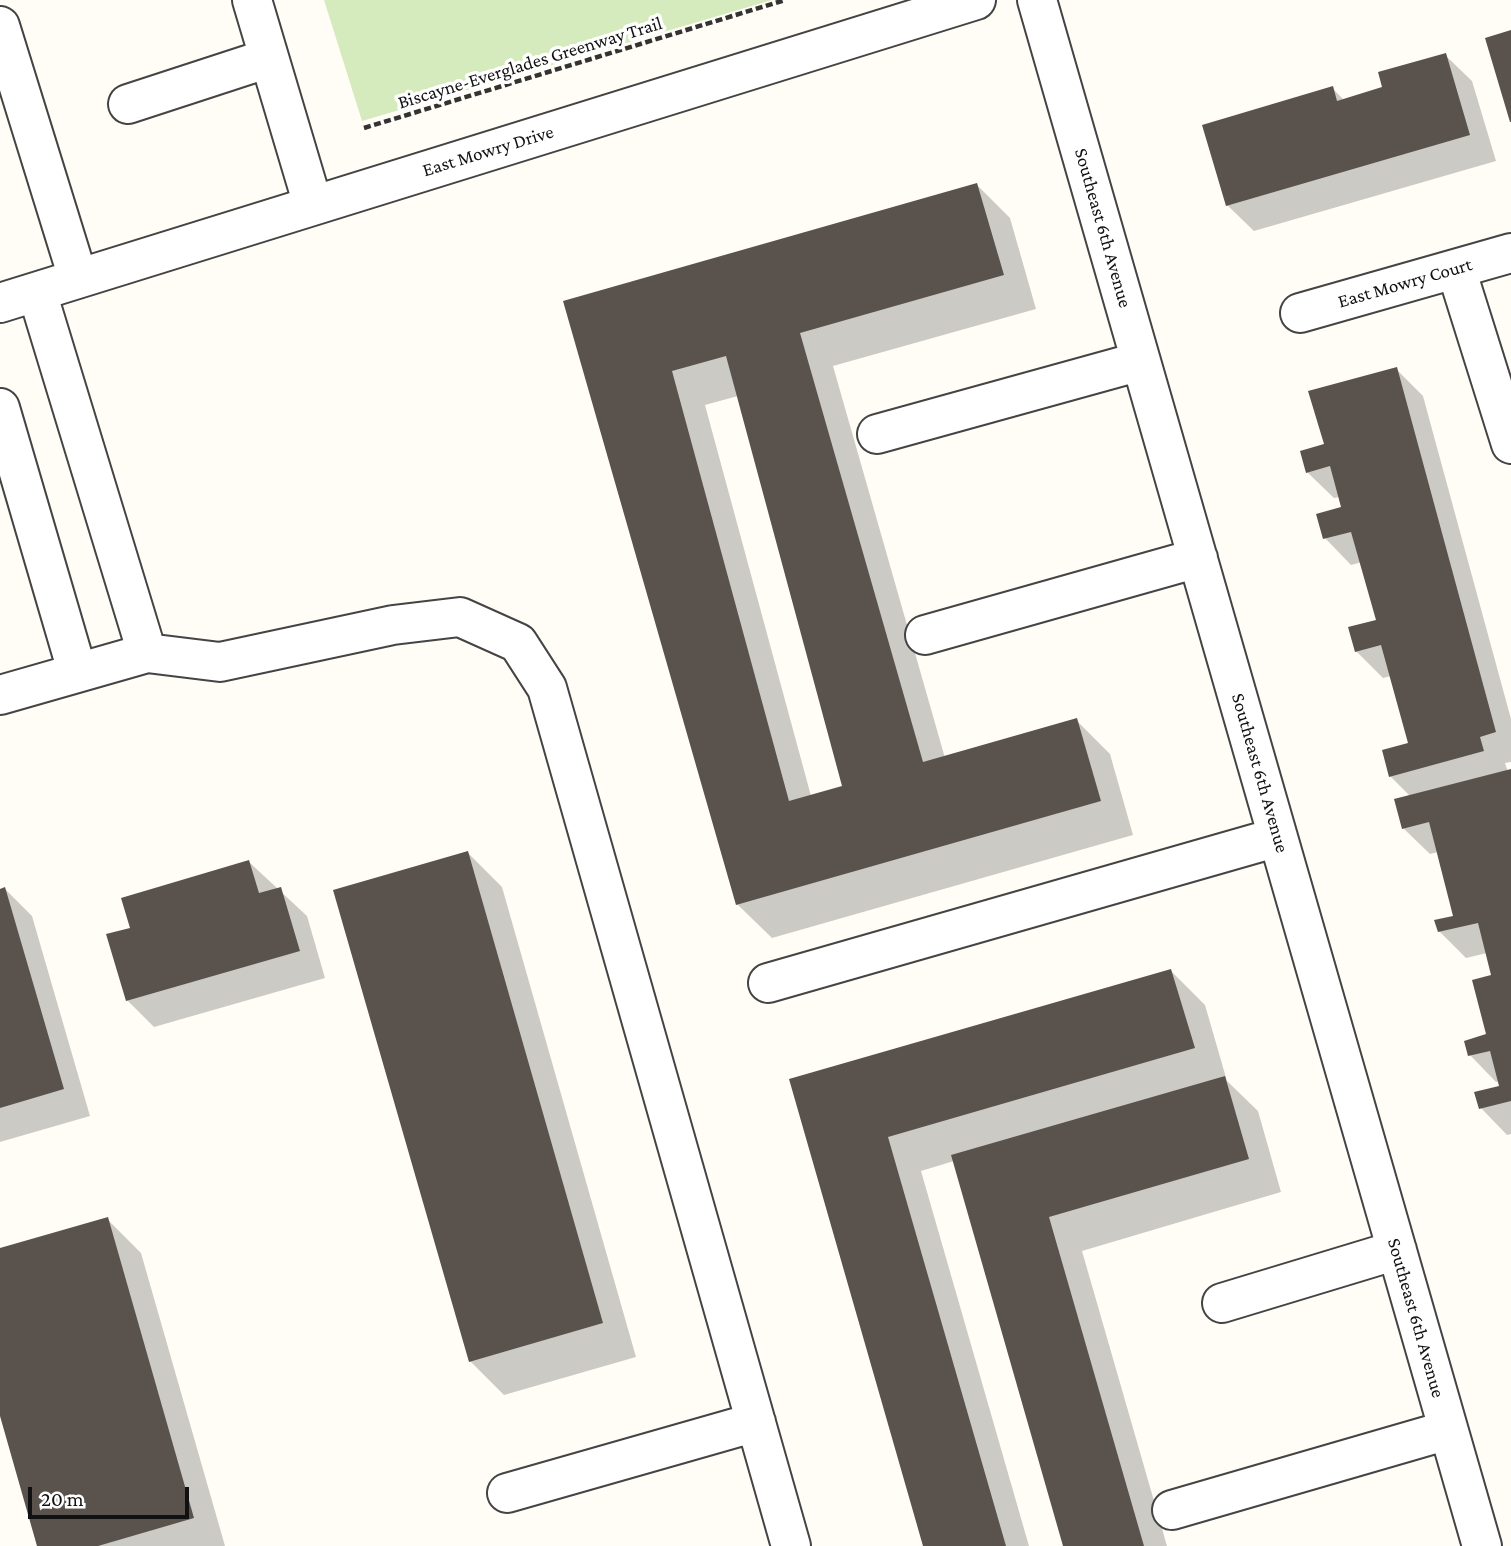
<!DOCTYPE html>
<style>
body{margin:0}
#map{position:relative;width:1511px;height:1546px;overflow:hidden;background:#fffdf5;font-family:"Crimson Pro",serif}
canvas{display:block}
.scale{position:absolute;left:28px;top:1487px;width:161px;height:32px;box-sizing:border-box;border:4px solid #111;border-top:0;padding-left:9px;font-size:21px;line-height:24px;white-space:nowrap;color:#111;-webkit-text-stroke:5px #fff;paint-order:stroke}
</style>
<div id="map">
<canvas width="1511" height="1546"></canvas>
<div class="scale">20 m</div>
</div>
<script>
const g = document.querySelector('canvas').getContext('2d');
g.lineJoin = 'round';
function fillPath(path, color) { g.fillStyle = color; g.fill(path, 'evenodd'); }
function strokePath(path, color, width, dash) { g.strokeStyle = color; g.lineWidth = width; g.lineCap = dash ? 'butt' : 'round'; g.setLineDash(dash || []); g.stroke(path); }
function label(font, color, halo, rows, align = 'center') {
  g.font = font + ' "Crimson Pro",serif'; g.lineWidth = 7; g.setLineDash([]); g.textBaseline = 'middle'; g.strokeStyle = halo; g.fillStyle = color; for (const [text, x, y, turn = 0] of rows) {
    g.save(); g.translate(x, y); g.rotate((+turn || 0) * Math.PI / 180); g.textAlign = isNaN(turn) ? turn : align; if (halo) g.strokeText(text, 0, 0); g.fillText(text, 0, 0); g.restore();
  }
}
fillPath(new Path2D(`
 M 324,0 L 772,0 L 362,121 Z`), '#d5ebbd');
fillPath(new Path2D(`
 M 1445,55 L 1472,81 L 1496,161 L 1254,231 L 1227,205 L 1332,88 L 1344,100 L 1384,88 Z
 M 977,185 L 1010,218 L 1036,309 L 833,366 L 945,758 L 1076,720 L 1110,754 L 1133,835 L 772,938 L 738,905 L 565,303 ZM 738,396 L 845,787 L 811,796 L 705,405 Z
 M 1396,369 L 1423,396 L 1511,719 L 1511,762 L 1505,763 L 1508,772 L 1511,772 L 1511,1134 L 1507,1135 L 1481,1108 L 1501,1087 L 1500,1081 L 1496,1082 L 1470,1055 L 1488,1035 L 1493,977 L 1487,953 L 1466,958 L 1439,931 L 1455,917 L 1438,852 L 1430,854 L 1403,828 L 1411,797 L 1390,776 L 1410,744 L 1391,676 L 1383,678 L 1356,651 L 1378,621 L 1362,562 L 1351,565 L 1325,538 L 1343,508 L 1340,497 L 1334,498 L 1307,472 L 1326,446 Z
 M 468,853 L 502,887 L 636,1357 L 504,1395 L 470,1361 Z
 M 249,862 L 307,916 L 325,978 L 154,1027 L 127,1000 L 132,929 Z
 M 5,889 L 32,916 L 90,1116 L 0,1142 L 0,891 Z
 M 1171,971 L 1205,1005 L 1227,1081 L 1258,1111 L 1281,1192 L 1082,1251 L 1167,1546 L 1065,1546 L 954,1161 L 921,1171 L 1029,1546 L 925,1546 L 791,1081 Z
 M 107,1219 L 141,1253 L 225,1546 L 39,1546 L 0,1410 L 0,1250 Z`), '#0003');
fillPath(new Path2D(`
 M 1511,30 L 1511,122 L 1510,122 L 1485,38 Z
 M 1446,53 L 1470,135 L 1226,206 L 1202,125 L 1333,86 L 1337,101 L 1382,87 L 1378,72 Z
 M 977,183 L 1004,275 L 800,333 L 923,762 L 1077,718 L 1101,801 L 736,905 L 563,301 ZM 726,356 L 842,786 L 789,801 L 672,371 Z
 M 1397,367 L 1496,732 L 1480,737 L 1484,751 L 1389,777 L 1382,750 L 1408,743 L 1381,645 L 1355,652 L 1348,627 L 1376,620 L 1351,532 L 1323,539 L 1316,514 L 1341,507 L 1330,466 L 1306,473 L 1300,451 L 1324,444 L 1308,391 Z
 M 1511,769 L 1511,1101 L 1479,1109 L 1474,1092 L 1499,1086 L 1490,1051 L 1468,1056 L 1464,1041 L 1486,1034 L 1472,980 L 1491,975 L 1478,923 L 1438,932 L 1434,920 L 1453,916 L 1429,822 L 1402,829 L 1394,799 Z
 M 468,851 L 603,1323 L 469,1362 L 333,890 Z
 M 249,860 L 259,893 L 281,887 L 300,951 L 126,1001 L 106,934 L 130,928 L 121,898 Z
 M 5,887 L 64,1089 L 0,1108 L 0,889 Z
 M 1171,969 L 1195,1048 L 888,1137 L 1006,1546 L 923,1546 L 789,1079 Z
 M 1225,1076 L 1249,1159 L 1049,1217 L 1144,1546 L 1063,1546 L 951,1155 Z
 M 108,1217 L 194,1518 L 98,1546 L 37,1546 L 0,1416 L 0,1248 Z`), '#5a524d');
const minor = new Path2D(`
 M 252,0 L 313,205
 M 1037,0 L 1482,1546
 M 0,26 L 78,278
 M 128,104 L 269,58
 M 1456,269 L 1511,444
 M 37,292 L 147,653
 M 0,303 L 976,0
 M 1300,313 L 1511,253
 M 0,408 L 77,671
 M 877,434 L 1141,361
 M 925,635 L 1198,558
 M 0,695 L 147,653 L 220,662 L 393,625 L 460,617 L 518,643 L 547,688 L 791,1546
 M 768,983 L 1278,837
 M 1222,1303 L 1397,1250
 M 507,1493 L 756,1422
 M 1172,1510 L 1448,1430`);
strokePath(minor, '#444', 42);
strokePath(new Path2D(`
 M 364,128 L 785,0`), '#333', 4.5, [7, 3.5]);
strokePath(minor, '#fff', 38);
label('19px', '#111', '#fff', [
 ["Biscayne-Everglades Greenway Trail",530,63,-17],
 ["East Mowry Drive",488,151,-17],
 ["Southeast 6th Avenue",1103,228,74],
 ["East Mowry Court",1405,283,-16],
 ["Southeast 6th Avenue",1260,773,74],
 ["Southeast 6th Avenue",1416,1318,74]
]);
</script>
